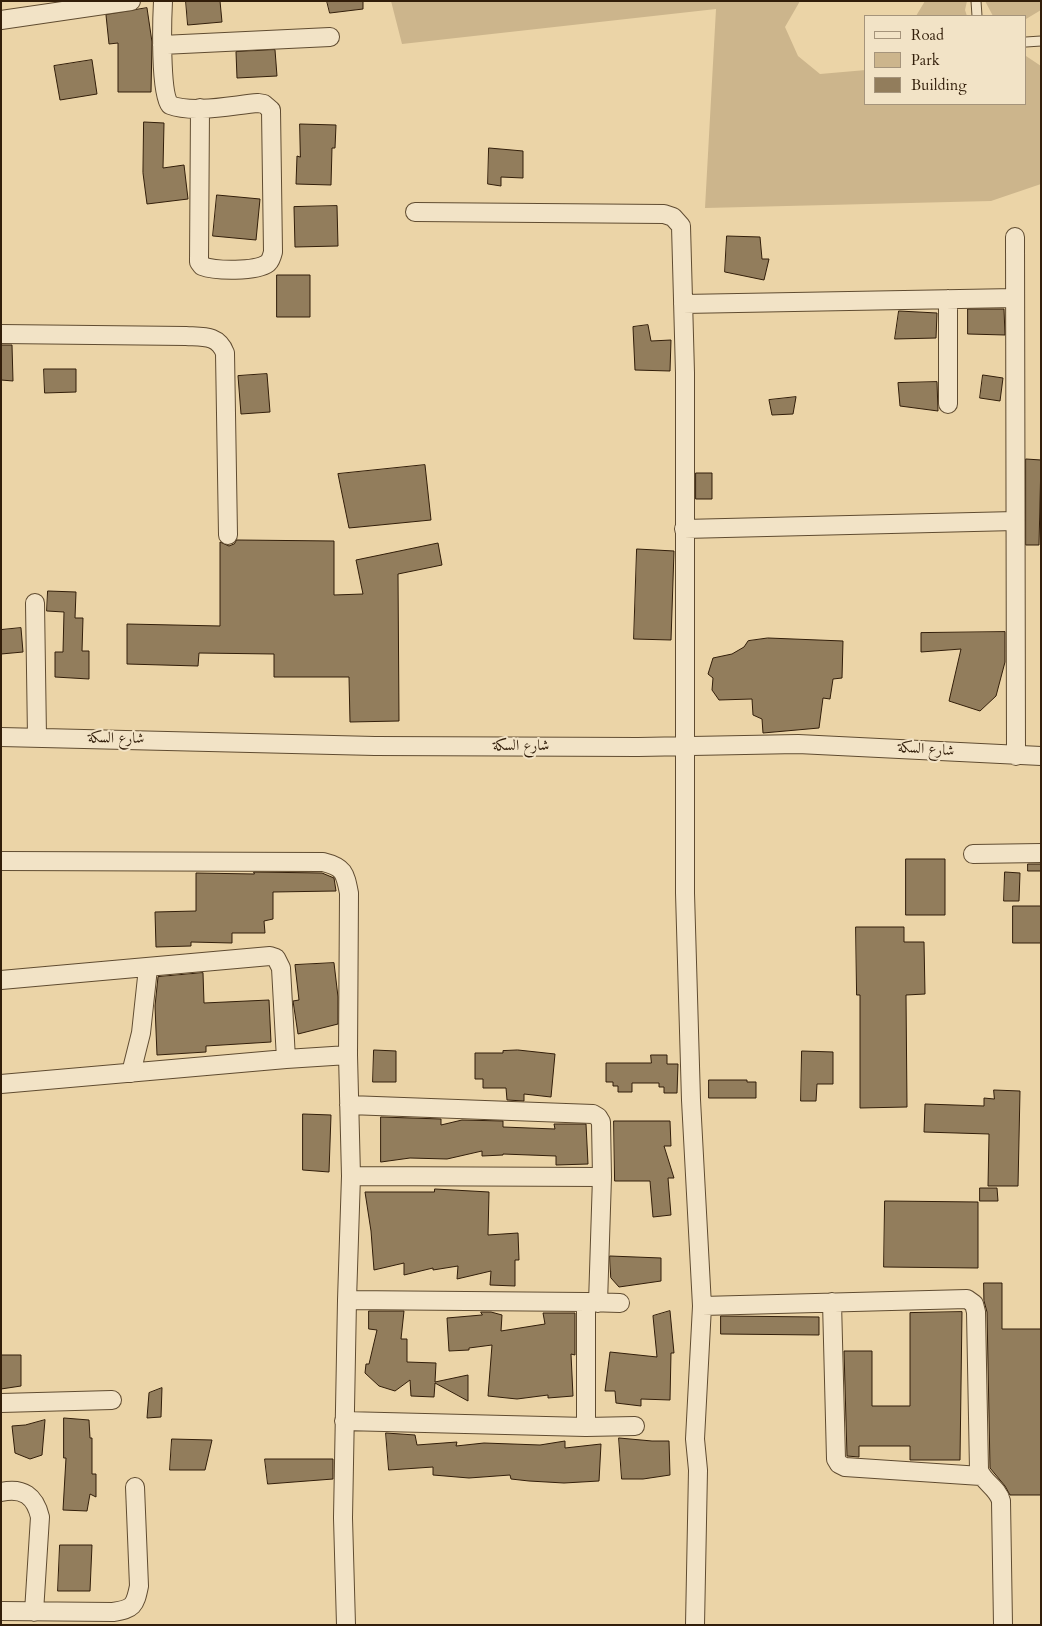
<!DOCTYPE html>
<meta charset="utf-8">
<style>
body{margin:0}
#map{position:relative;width:1042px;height:1626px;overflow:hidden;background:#ebd4a7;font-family:Cardo,serif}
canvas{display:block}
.frame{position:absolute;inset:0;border:2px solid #321e0a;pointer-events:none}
.legend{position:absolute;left:864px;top:15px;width:162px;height:90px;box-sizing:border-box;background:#f2e3c6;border:1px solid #a5947b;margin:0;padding:6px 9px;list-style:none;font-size:15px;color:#321e0a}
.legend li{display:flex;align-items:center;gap:10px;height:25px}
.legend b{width:25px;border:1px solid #a5947b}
</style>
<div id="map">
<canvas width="1042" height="1626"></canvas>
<div class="frame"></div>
<ul class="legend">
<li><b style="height:6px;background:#f2e3c6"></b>Road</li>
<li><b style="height:14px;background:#ccb58c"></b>Park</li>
<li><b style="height:14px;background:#927d5c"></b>Building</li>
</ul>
</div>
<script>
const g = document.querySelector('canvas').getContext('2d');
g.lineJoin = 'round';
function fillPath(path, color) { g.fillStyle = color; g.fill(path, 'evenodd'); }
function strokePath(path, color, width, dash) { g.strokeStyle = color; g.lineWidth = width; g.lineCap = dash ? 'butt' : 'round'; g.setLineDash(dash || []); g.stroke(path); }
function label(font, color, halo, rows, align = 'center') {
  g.font = font + ' Cardo,Amiri,serif'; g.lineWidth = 4; g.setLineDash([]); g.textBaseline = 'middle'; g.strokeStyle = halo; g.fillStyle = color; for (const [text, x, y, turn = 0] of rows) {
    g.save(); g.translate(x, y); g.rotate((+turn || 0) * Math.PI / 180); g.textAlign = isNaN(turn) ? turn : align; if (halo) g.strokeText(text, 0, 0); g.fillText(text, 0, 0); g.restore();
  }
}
fillPath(new Path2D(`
 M 391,1 L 800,1 L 785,27 L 798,56 L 820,74 L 866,70 L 866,104 L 1026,104 L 1026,56 L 1041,66 L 1041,184 L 991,201 L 705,208 L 716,9 L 402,44 Z
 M 925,1 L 967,1 L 965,10 L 967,16 L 916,16 Z
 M 985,1 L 1041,1 L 1041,10 L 1026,19 L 1026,16 L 993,16 Z`), '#ccb58c');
const building = new Path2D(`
 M 186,1 L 220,1 L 222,22 L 188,25 Z
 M 327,1 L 363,1 L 363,9 L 330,13 Z
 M 147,8 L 152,42 L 151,92 L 118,92 L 118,43 L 109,44 L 106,15 Z
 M 275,50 L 277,76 L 237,78 L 236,52 Z
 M 92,60 L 97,94 L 60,100 L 54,66 Z
 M 144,122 L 164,123 L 163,168 L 184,165 L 188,199 L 147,204 L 143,173 Z
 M 300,124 L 336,125 L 335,148 L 332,148 L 331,185 L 296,184 L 297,156 L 300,157 Z
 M 489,148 L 523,151 L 523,178 L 501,177 L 501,186 L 488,184 Z
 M 217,195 L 260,199 L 256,240 L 213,236 Z
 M 337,206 L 338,246 L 295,247 L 294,207 Z
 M 727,236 L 760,237 L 762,259 L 769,259 L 764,280 L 725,272 Z
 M 277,275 L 310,275 L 310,317 L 277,317 Z
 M 968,309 L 1004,309 L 1005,335 L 968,334 Z
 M 899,311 L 937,313 L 936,338 L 895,339 Z
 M 648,325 L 651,341 L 671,340 L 670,371 L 635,370 L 633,327 Z
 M 1,345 L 12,345 L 13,381 L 1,380 Z
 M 44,369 L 76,369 L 76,392 L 45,393 Z
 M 267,374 L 270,412 L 241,414 L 238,376 Z
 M 983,375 L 1003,378 L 1000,401 L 980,398 Z
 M 937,382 L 938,411 L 900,406 L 898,383 Z
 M 796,397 L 793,414 L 772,415 L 769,400 Z
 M 1026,459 L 1041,460 L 1039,545 L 1026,545 Z
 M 425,465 L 431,520 L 349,528 L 338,474 Z
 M 696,473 L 712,473 L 712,499 L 696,499 Z
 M 237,540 L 334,541 L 334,595 L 363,594 L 356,560 L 438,543 L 442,565 L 398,574 L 399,721 L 350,722 L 349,677 L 274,677 L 274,654 L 199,653 L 198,666 L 127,664 L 127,624 L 220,626 L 220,542 L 229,546 L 234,544 Z
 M 637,549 L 674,551 L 671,640 L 634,639 Z
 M 48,591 L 76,592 L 75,618 L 83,618 L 82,651 L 89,651 L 89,679 L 55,677 L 55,652 L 63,652 L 64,612 L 47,611 Z
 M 21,628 L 23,652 L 1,654 L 1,630 Z
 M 1005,632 L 1005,662 L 996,696 L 980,711 L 949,701 L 961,649 L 921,652 L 921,633 Z
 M 768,638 L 843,641 L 842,678 L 833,679 L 830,699 L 823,698 L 819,728 L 763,733 L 762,719 L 753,715 L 752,699 L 719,700 L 712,690 L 713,678 L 708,674 L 713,658 L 732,654 L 744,647 L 748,641 Z
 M 906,859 L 945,859 L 945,915 L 906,915 Z
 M 1028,864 L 1041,864 L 1041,871 L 1028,871 Z
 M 254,872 L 322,873 L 334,878 L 336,891 L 273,892 L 273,919 L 264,921 L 265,933 L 232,933 L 232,943 L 191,942 L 191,946 L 156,947 L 155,912 L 196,911 L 196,873 L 254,874 Z
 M 1005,872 L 1020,873 L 1019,901 L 1004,901 Z
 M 1013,906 L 1041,906 L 1041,943 L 1013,943 Z
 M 856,927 L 904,927 L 904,942 L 924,942 L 925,994 L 906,995 L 907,1107 L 860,1108 L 860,995 L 857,995 Z
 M 334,963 L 338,997 L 338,1024 L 298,1034 L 293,1001 L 299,1000 L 295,965 Z
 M 203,973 L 204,1003 L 269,1000 L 271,1042 L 206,1046 L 206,1052 L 157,1055 L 155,1006 L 158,977 Z
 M 374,1050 L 396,1051 L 396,1082 L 373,1082 Z
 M 518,1050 L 555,1054 L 551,1097 L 524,1094 L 524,1101 L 507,1100 L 506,1088 L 483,1088 L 483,1079 L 475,1079 L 475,1053 L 503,1053 L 503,1051 Z
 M 802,1051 L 833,1052 L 833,1084 L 817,1084 L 816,1101 L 801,1101 Z
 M 651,1055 L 667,1055 L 667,1064 L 678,1064 L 677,1093 L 664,1093 L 664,1087 L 659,1087 L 659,1083 L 632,1083 L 632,1092 L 618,1092 L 618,1086 L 613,1086 L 613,1082 L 606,1082 L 606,1063 L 651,1063 Z
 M 709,1080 L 747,1080 L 747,1082 L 756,1082 L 756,1098 L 709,1098 Z
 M 994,1090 L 1020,1091 L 1018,1186 L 988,1186 L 989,1134 L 924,1132 L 925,1104 L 984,1106 L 984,1098 L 994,1099 Z
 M 303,1114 L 331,1115 L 329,1172 L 303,1170 Z
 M 381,1117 L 441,1119 L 441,1125 L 462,1120 L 503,1121 L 503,1127 L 555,1129 L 554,1124 L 586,1124 L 588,1164 L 556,1165 L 556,1156 L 503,1154 L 503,1155 L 482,1156 L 482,1151 L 447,1159 L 410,1158 L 381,1162 Z
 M 614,1121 L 670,1121 L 671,1146 L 664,1146 L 674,1178 L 668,1178 L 671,1215 L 653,1217 L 650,1181 L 615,1181 Z
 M 980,1188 L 997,1188 L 998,1201 L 980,1201 Z
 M 435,1189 L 489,1192 L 488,1235 L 518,1233 L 519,1260 L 515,1260 L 515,1286 L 490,1285 L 491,1271 L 457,1279 L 458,1266 L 433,1270 L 433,1268 L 404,1275 L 404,1263 L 374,1270 L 371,1231 L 365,1192 L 434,1192 Z
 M 885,1201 L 978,1202 L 978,1268 L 884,1267 Z
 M 610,1256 L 661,1258 L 661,1281 L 619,1287 L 611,1278 Z
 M 984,1283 L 1002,1283 L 1002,1329 L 1041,1329 L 1041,1495 L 1010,1495 L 1005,1486 L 990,1468 L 987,1312 L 984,1301 Z
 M 369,1311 L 404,1311 L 401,1339 L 407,1339 L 407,1362 L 436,1363 L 435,1382 L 468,1375 L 468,1401 L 435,1383 L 434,1397 L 411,1396 L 410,1380 L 395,1391 L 379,1386 L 365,1373 L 366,1364 L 369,1364 L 377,1330 L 369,1329 Z
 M 670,1311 L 674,1353 L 671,1353 L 670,1400 L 641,1399 L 641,1406 L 616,1403 L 615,1391 L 605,1391 L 610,1352 L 657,1357 L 653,1316 Z
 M 481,1312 L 491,1312 L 502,1315 L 501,1331 L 545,1324 L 543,1313 L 575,1313 L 575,1355 L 571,1354 L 573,1396 L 548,1398 L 548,1395 L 517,1399 L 488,1396 L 492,1345 L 469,1348 L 469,1350 L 449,1351 L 447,1318 L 482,1315 Z
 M 962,1312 L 960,1460 L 910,1460 L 910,1446 L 859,1446 L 859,1457 L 847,1456 L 844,1351 L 872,1351 L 872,1406 L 910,1406 L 910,1313 Z
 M 721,1316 L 819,1317 L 819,1335 L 721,1334 Z
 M 1,1355 L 21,1355 L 21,1386 L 1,1389 Z
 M 162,1388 L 161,1417 L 147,1418 L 149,1393 Z
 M 64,1418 L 89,1420 L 90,1438 L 92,1438 L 92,1474 L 96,1474 L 96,1497 L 90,1494 L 87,1511 L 63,1510 L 66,1458 L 64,1458 Z
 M 45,1420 L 42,1455 L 30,1459 L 15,1453 L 12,1426 L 25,1425 Z
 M 386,1433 L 415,1435 L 417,1445 L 457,1442 L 456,1446 L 484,1443 L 540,1445 L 565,1441 L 565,1448 L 601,1444 L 599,1481 L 564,1483 L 529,1481 L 511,1479 L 510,1475 L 469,1478 L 433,1475 L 433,1467 L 389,1470 Z
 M 619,1438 L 652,1441 L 669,1441 L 670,1475 L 643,1479 L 622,1479 Z
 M 172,1439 L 212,1440 L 205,1470 L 170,1470 Z
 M 265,1459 L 333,1459 L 333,1479 L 268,1484 Z
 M 60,1545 L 92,1545 L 90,1591 L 58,1591 Z`);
fillPath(building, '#927d5c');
strokePath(building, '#321e0a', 1);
const lane = new Path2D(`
 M 976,1 L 977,16
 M 1026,42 L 1041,41`);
const street = new Path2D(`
 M 163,1 C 162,20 160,93 170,105 C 194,114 233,105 258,103 L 264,104 L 271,110 L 273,252 C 272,256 271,260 268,263 C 256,272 215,271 202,266 L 199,262 L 200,108
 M 1,20 L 131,1
 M 162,45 L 330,37
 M 415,212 L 664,214 L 673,217 L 681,226 L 685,373 L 685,893 L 691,1100 L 702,1306 L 695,1439 L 698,1470 L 695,1625
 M 1015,237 L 1016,756
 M 948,299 L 948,404
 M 683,304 L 1015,298
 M 1,334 L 186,336 C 204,337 218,335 225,353 L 228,535
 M 684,529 L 1015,521
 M 35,603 L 37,737
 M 1,737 L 375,746 L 638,747 L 798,744 L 1041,756
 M 973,854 L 1041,853
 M 1,861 L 323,862 C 344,867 345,873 349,893 L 348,1055 L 351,1176 L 347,1300 L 343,1518 L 346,1625
 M 1,980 L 270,956 L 276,958 L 281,968 L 286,1059
 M 131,1073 L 141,1033 L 148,968
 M 1,1084 L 286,1059 L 348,1055
 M 349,1105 L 593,1114 L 598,1117 L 601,1122 L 602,1177 L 598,1303
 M 351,1176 L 602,1177
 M 347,1300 L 586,1302 L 586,1427
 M 587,1302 L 620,1303
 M 832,1302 L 836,1459 L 839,1464 L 845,1467 L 981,1476
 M 702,1306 L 967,1299 L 974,1304 L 976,1312 L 979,1470 C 983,1482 998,1488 1001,1501 L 1003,1625
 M 1,1403 L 112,1400
 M 344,1421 L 586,1427 L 635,1426
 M 1,1492 C 23,1487 35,1496 40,1517 L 34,1612
 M 1,1611 L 113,1612 C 133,1609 135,1606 139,1586 L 135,1487`);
strokePath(lane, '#604c31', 11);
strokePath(street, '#604c31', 20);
strokePath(lane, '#f2e3c6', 9);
strokePath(street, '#f2e3c6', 18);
label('15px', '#321e0a', '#f2e3c6', [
 ["شارع السكة",116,739,1],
 ["شارع السكة",521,747],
 ["شارع السكة",926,750,4]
]);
</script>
